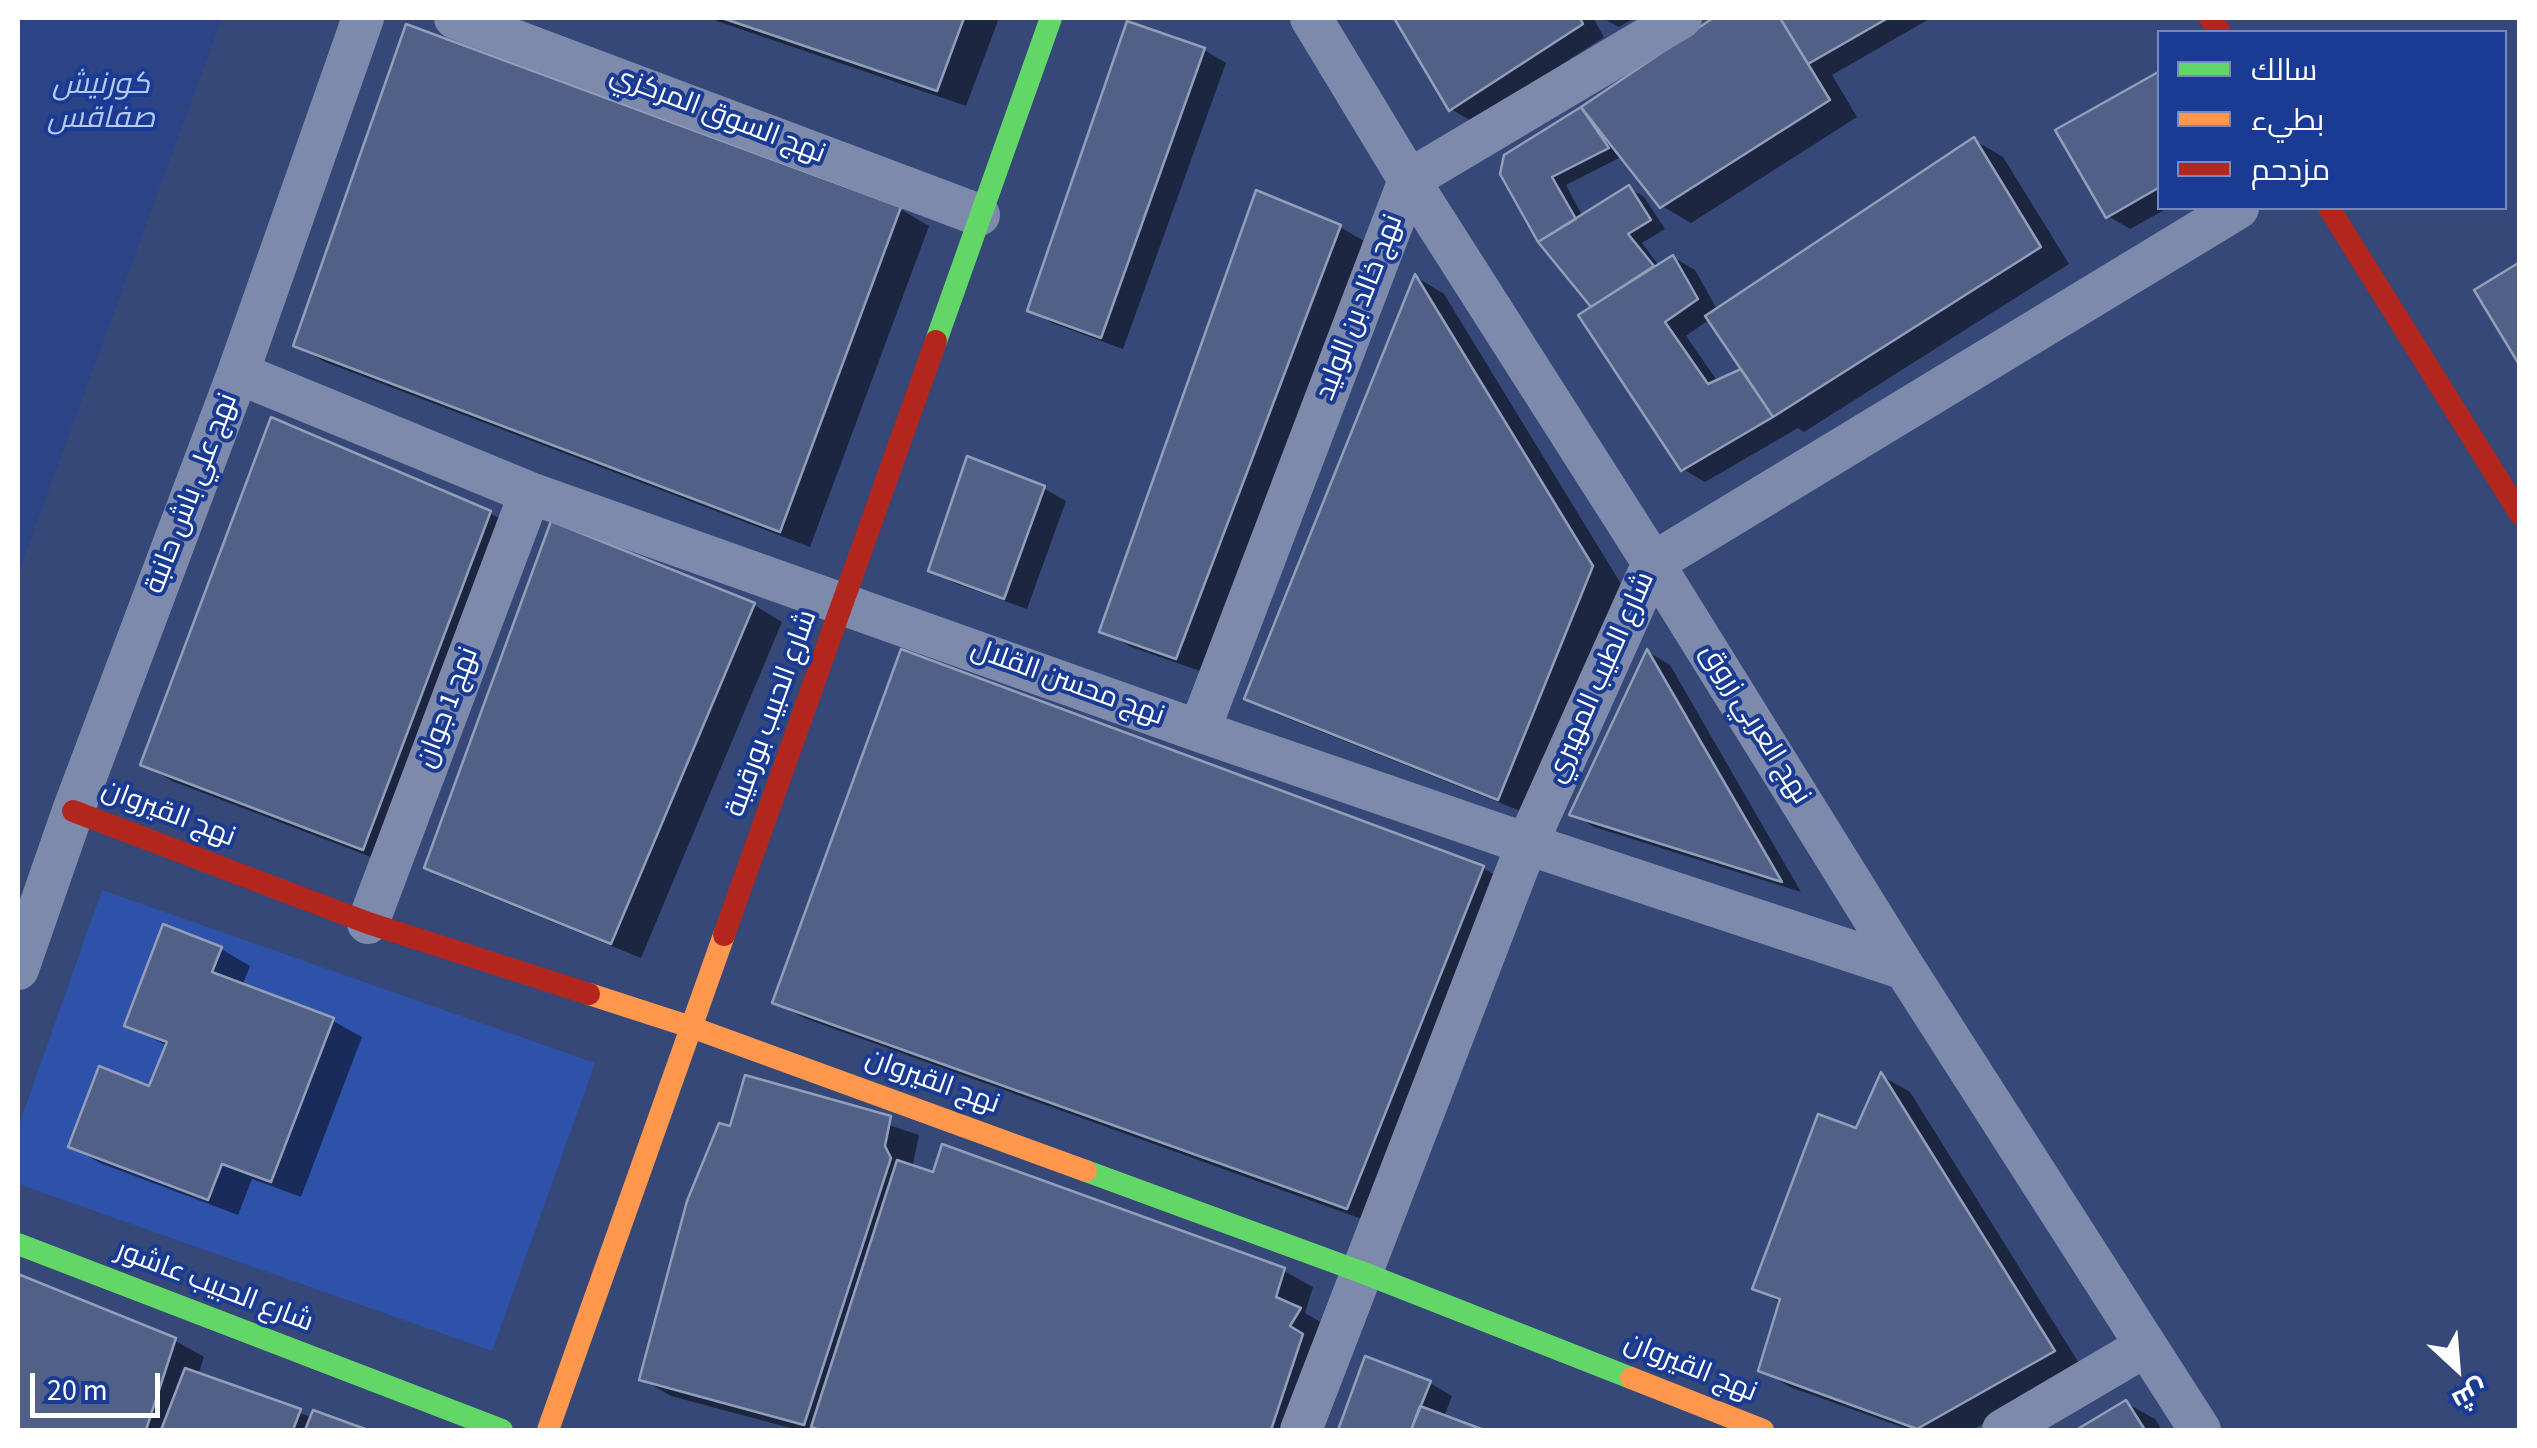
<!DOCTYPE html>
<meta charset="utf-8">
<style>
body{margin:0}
#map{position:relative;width:2537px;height:1448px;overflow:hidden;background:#354878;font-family:"Source Sans 3",Cairo,sans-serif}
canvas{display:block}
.frame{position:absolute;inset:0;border:20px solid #fff;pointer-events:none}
.legend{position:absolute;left:2157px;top:30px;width:350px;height:180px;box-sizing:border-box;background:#1a3b93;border:2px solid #7689be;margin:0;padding:12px 18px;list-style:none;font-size:30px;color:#fff}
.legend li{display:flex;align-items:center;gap:20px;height:50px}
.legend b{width:50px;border:2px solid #7689be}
.north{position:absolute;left:2407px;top:1318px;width:100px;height:100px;-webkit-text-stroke:8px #1a3b93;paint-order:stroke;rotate:154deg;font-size:28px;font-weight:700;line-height:40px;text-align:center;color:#fff}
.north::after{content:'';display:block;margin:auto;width:35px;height:45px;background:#fff;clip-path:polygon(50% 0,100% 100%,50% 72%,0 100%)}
.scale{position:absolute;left:30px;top:1373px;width:130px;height:45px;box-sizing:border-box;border:5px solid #fff;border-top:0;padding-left:12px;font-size:30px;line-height:35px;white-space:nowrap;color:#fff;-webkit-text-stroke:8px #1a3b93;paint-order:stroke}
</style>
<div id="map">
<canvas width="2537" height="1448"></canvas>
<div class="frame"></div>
<ul class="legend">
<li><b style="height:12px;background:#63d668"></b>سالك</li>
<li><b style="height:12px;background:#ff974d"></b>بطيء</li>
<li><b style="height:12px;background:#b3261e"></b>مزدحم</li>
</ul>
<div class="north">ش</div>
<div class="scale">20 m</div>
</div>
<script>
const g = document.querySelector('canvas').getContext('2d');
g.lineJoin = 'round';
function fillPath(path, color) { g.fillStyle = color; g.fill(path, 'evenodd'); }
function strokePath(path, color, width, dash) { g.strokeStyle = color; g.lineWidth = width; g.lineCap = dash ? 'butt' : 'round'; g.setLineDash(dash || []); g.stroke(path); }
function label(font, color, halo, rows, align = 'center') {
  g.font = font + ' "Source Sans 3",Cairo,sans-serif'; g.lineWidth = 8; g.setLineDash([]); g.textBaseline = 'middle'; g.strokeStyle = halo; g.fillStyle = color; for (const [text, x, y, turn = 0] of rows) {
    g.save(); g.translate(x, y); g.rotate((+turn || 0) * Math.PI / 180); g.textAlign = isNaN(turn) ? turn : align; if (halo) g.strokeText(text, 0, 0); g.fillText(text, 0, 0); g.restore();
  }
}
fillPath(new Path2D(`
 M 102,890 L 595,1063 L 492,1351 L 18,1184 L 18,1128 Z`), '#2e52a9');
fillPath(new Path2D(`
 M 18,18 L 222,18 L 18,574 Z`), '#2c4485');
fillPath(new Path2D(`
 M 708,18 L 999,18 L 966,106 Z
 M 1397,18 L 1593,18 L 1604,37 L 1473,122 L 1451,109 Z
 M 1602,18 L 1635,18 L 1619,27 Z
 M 1718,18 L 1931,18 L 1832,75 L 1857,117 L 1691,223 L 1662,206 L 1621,157 L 1566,185 L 1583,217 L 1629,188 L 1644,197 L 1665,229 L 1642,243 L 1659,266 L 1673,257 L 1695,270 L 1718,311 L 1974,140 L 2003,157 L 2069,264 L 1804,432 L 1798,428 L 1705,482 L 1683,469 L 1596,307 L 1502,174 L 1582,109 ZM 1710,319 L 1750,378 L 1718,382 L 1686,336 Z
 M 1204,50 L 1226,63 L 1123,349 L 1052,323 L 1030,310 Z
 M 2160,74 L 2160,208 L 2168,208 L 2130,229 L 2108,216 Z
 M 900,209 L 929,226 L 810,547 L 325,362 L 296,345 Z
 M 1340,227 L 1369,244 L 1206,673 L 1131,647 L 1102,630 Z
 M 1416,277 L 1444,294 L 1621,584 L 1528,814 L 1276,714 L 1248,698 Z
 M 1043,488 L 1066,501 L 1027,609 L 954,583 L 931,570 Z
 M 490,513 L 519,530 L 392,865 L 172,781 L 143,764 Z
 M 754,605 L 782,622 L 641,958 L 456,883 L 427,867 Z
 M 1648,652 L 1670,665 L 1801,892 L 1594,827 L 1572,814 Z
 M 1483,868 L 1512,885 L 1376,1224 L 804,1018 L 775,1002 Z
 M 164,927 L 221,949 L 250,966 L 242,986 L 333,1021 L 362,1037 L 301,1197 L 252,1179 L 238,1215 L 100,1163 L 71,1146 L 151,1089 L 168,1046 L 127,1025 Z
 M 1882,1076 L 1910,1092 L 2082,1368 L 1972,1430 L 1910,1430 L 1790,1387 L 1761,1370 L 1781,1303 L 1755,1288 L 1857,1131 Z
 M 746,1078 L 919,1135 L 913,1164 L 915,1169 L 1284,1271 L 1313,1287 L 1305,1313 L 1329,1327 L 1305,1430 L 798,1430 L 671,1396 L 642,1379 L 732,1129 Z
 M 18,1277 L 174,1340 L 204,1357 L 198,1375 L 313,1418 L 314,1413 L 361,1430 L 18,1430 Z
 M 1366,1359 L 1430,1383 L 1452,1396 L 1444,1417 L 1477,1430 L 1341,1430 Z
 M 2126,1403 L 2155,1419 L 2162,1430 L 2081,1430 Z`), '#0007');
const building = new Path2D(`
 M 722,18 L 964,18 L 937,91 Z
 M 1394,18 L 1580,18 L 1583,24 L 1449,111 Z
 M 1713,18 L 1780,18 L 1830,100 L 1660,208 L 1581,107 Z
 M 1780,18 L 1888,18 L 1808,64 Z
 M 1127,21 L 1205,48 L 1101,338 L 1027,311 Z
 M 406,24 L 901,207 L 780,532 L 293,346 Z
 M 2160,71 L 2160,187 L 2106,218 L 2055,130 Z
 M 1581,107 L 1609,148 L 1552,177 L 1576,219 L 1538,242 L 1500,174 L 1504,155 Z
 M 1974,137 L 2041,247 L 1773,417 L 1705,316 Z
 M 1629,185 L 1651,220 L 1628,234 L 1654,266 L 1591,307 L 1538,242 Z
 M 1256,190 L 1341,225 L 1176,659 L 1099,632 Z
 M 1673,255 L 1698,299 L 1665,322 L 1708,384 L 1741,369 L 1773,417 L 1681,471 L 1578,315 Z
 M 2520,262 L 2520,366 L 2474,290 Z
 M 1415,274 L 1593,566 L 1498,800 L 1244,699 Z
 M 271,417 L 491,511 L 363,850 L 140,765 Z
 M 967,456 L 1045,486 L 1004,599 L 928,571 Z
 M 551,521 L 755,603 L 611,944 L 424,868 Z
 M 901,649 L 1484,866 L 1347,1209 L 772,1003 Z
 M 1647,649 L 1782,882 L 1569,815 Z
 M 163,924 L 222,947 L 212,972 L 334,1018 L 271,1182 L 222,1164 L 208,1200 L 68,1147 L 99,1066 L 149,1086 L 167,1042 L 124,1026 Z
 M 1881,1072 L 2055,1351 L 1917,1429 L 1758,1371 L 1780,1299 L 1752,1289 L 1818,1114 L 1856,1128 Z
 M 745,1075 L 891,1116 L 885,1146 L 891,1158 L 804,1425 L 639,1380 L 687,1201 L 719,1123 L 730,1126 Z
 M 942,1144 L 1285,1268 L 1276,1297 L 1301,1308 L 1290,1326 L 1303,1334 L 1271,1430 L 820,1430 L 811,1427 L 897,1160 L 933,1172 Z
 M 18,1274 L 176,1338 L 146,1430 L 18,1430 Z
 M 1365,1356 L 1431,1381 L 1411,1430 L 1338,1430 Z
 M 185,1368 L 301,1409 L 293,1430 L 161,1430 Z
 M 2126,1400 L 2145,1430 L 2076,1430 Z
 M 1420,1406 L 1484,1430 L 1411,1430 Z
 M 313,1410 L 368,1430 L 305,1430 Z`);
fillPath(building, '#506086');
strokePath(building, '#929db8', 2.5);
strokePath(new Path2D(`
 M 455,18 L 979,215
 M 1311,18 L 1409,180 L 1653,563 L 1905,969 L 2200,1430
 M 238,373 L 530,493 L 1199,731 L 1527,844 L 1905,969
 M 1199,731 L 1409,180 L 1681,18
 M 368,923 L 530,493
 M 18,969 L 73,811 L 238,373 L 363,18
 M 1301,1430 L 1527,844 L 1653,563 L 2238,208
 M 2003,1430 L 2146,1346`), '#7d8aab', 42);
strokePath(new Path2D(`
 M 936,341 L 1051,18
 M 1086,1171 L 1361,1272 L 1631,1378
 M 18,1244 L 502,1430`), '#63d668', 22);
strokePath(new Path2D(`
 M 589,994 L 691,1027 L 1086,1171
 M 1631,1378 L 1763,1430
 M 548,1430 L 724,935`), '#ff974d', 22);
strokePath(new Path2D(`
 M 2210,18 L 2220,32
 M 2329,208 L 2520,514
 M 73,811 L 368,923 L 589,994
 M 724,935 L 936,341`), '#b3261e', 22);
label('28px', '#fff', '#1a3b93', [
 ["نهج السوق المركزي",717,116,21],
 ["نهج خالد بن الوليد",1361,308,-69],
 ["نهج علي باش حانبة",193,494,-69],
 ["شارع الطيب المهيري",1602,678,-66],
 ["نهج محسن القلال",1067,684,20],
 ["نهج 1 جوان",449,708,-69],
 ["شارع الحبيب بورقيبة",773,714,-70],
 ["نهج العربي زروق",1754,725,58],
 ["نهج القيروان",168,815,21],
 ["نهج القيروان",932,1083,20],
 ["شارع الحبيب عاشور",214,1288,21],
 ["نهج القيروان",1690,1369,22]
]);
label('italic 30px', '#b6c9f6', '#1a3b93', [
 ["كورنيش",101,86],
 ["صفاقس",101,120]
]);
</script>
